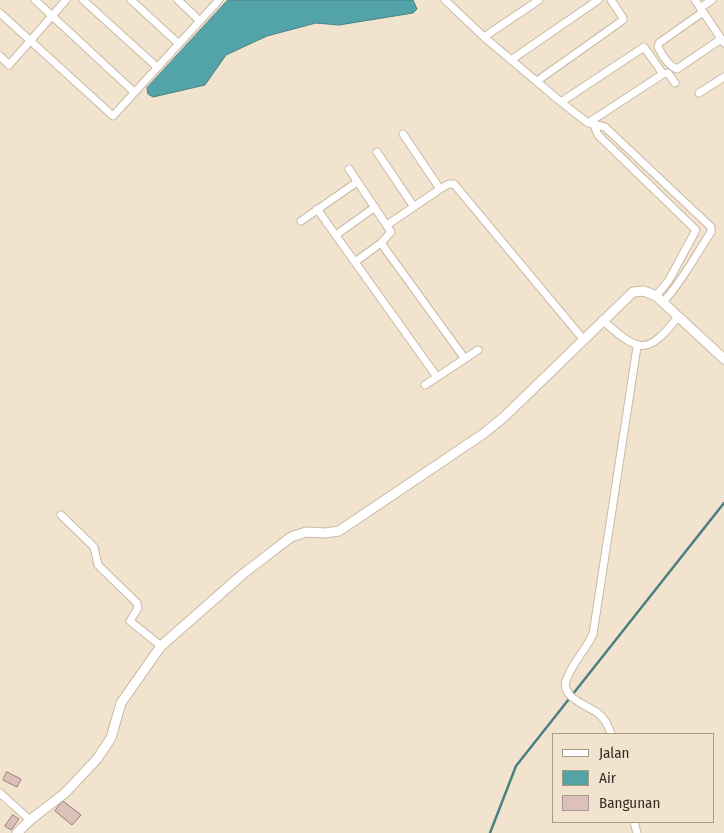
<!DOCTYPE html>
<style>
body{margin:0}
#map{position:relative;width:724px;height:833px;overflow:hidden;background:#f1e3ce;font-family:"Fira Sans Condensed",sans-serif}
canvas{display:block}
.legend{position:absolute;left:552px;top:733px;width:162px;height:90px;box-sizing:border-box;background:#f1e3ce;border:1px solid #a59a8a;margin:0;padding:6px 9px;list-style:none;font-size:15px;color:#332d25}
.legend li{display:flex;align-items:center;gap:10px;height:25px}
.legend b{width:25px;border:1px solid #a59a8a}
</style>
<div id="map">
<canvas width="724" height="833"></canvas>
<ul class="legend">
<li><b style="height:6px;background:#fff"></b>Jalan</li>
<li><b style="height:14px;background:#52a4a9"></b>Air</li>
<li><b style="height:14px;background:#dbc1b9"></b>Bangunan</li>
</ul>
</div>
<script>
const g = document.querySelector('canvas').getContext('2d');
g.lineJoin = 'round';
function fillPath(path, color) { g.fillStyle = color; g.fill(path, 'evenodd'); }
function strokePath(path, color, width, dash) { g.strokeStyle = color; g.lineWidth = width; g.lineCap = dash ? 'butt' : 'round'; g.setLineDash(dash || []); g.stroke(path); }
const water = new Path2D(`
 M 228,0 L 413,0 L 417,9 L 413,13 L 339,25 L 316,23 L 267,36 L 226,55 L 205,85 L 153,97 L 148,94 L 147,88 Z`);
fillPath(water, '#52a4a9');
strokePath(water, '#498081', 1);
strokePath(new Path2D(`
 M 490,833 L 516,766 L 724,503`), '#498081', 2.5);
const building = new Path2D(`
 M 7,772 L 21,779 L 17,787 L 3,780 Z
 M 63,801 L 81,815 L 72,825 L 55,811 Z
 M 13,815 L 19,819 L 11,830 L 5,826 Z`);
fillPath(building, '#dbc1b9');
strokePath(building, '#957d76', 1);
const minor = new Path2D(`
 M 35,0 L 134,92
 M 83,0 L 157,67
 M 131,0 L 179,44
 M 178,0 L 200,21
 M 445,0 L 484,37 L 561,102 L 588,123 L 605,127 L 711,227 L 711,232 C 695,256 682,282 663,302
 M 695,0 L 724,43
 M 700,8 L 712,0
 M 703,12 L 659,43 L 658,47 C 662,55 668,66 677,69 L 721,39
 M 0,13 L 113,116 L 219,0
 M 484,37 L 539,0
 M 0,56 L 9,65 L 66,0
 M 511,60 L 598,0
 M 537,81 L 623,20 L 623,18 L 611,0
 M 699,93 L 724,77
 M 561,102 L 644,47 L 663,74 L 668,73 L 675,83
 M 588,123 L 663,74
 M 594,125 L 598,135 L 696,230 L 669,280 L 656,296
 M 403,134 L 440,189
 M 377,152 L 414,207
 M 349,169 L 391,232 L 381,243 L 355,262
 M 317,209 L 437,377
 M 301,221 L 357,182
 M 387,225 L 440,189 L 449,184 L 454,184 L 583,339
 M 336,235 L 375,207
 M 381,243 L 465,359
 M 602,320 C 639,352 646,357 678,317
 M 425,385 L 478,350
 M 61,515 L 94,547 L 98,565 L 137,603 L 138,608 L 130,621 L 161,646
 M 611,734 C 609,727 605,719 599,714 C 589,706 561,698 566,681 C 571,664 586,650 593,634 L 637,347
 M 0,793 L 30,820
 M 634,822 L 637,833`);
const tertiary = new Path2D(`
 M 17,833 L 30,820 L 65,793 L 97,759 L 111,738 L 121,703 L 161,646 L 243,574 L 291,537 L 306,532 L 325,533 L 339,531 L 483,434 L 504,417 L 633,292 L 644,291 L 656,296 L 724,359`);
strokePath(minor, '#c9baa6', 9);
strokePath(tertiary, '#c9baa6', 11);
strokePath(minor, '#fff', 7);
strokePath(tertiary, '#fff', 9);
</script>
